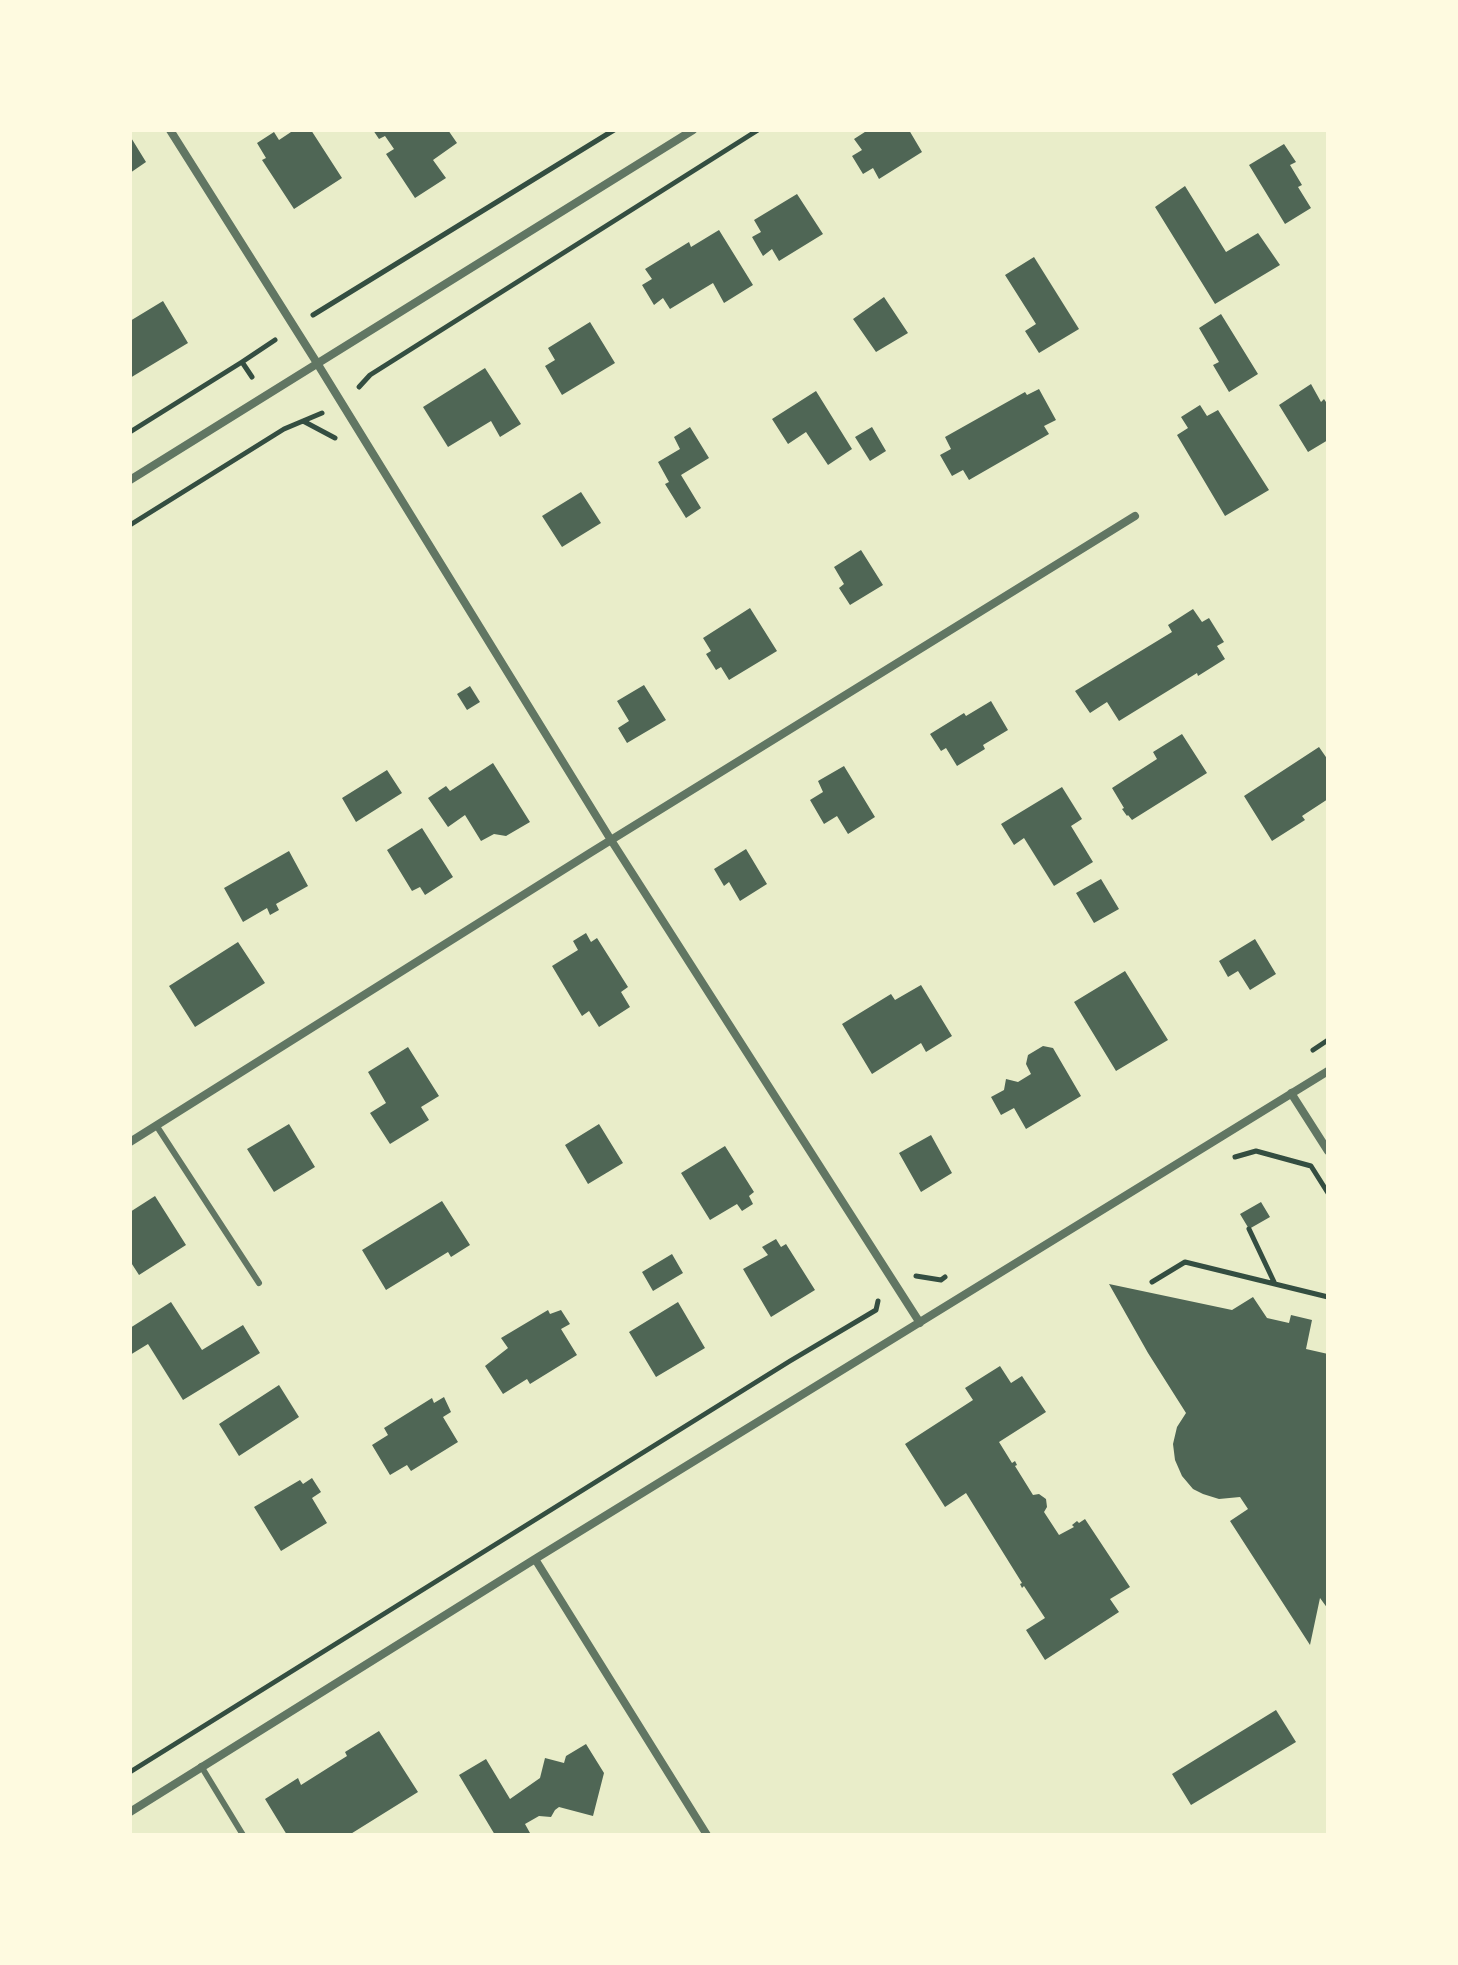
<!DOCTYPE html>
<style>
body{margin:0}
#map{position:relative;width:1458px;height:1965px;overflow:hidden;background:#e9edc9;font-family:Poppins,sans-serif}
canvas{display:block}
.frame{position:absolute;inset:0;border:132px solid #fefae0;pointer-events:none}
</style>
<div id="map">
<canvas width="1458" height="1965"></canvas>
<div class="frame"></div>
</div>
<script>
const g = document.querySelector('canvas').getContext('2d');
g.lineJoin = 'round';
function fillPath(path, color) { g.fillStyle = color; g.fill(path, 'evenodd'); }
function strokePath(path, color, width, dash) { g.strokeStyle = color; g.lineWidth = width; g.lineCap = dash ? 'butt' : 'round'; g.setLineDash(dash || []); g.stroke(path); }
fillPath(new Path2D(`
 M 294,130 L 311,130 L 342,178 L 294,209 L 262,160 L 266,158 L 257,143 L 274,132 L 279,140 Z
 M 373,130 L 448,130 L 457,143 L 433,160 L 446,178 L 415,198 L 386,154 L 394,149 L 385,136 L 379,139 Z
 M 868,130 L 909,130 L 922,152 L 879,179 L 873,168 L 863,174 L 852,156 L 862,150 L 854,139 Z
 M 130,136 L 146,162 L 130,173 Z
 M 1284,144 L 1296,162 L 1290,165 L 1302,185 L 1298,187 L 1311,208 L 1285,224 L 1249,165 Z
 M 1185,186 L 1226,252 L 1258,233 L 1280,265 L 1215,304 L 1155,207 Z
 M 797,194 L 823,234 L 779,261 L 772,249 L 763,256 L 752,237 L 761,232 L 754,220 Z
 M 719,230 L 753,285 L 724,303 L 713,283 L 670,309 L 663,298 L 654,305 L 642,285 L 652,279 L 645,269 L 689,242 L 691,247 Z
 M 1034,257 L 1079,329 L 1039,353 L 1025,331 L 1036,324 L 1005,275 Z
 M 884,297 L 908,333 L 876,352 L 853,319 Z
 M 163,301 L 188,343 L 130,378 L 130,321 Z
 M 1221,314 L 1258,374 L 1229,392 L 1213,365 L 1219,362 L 1199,328 Z
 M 590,322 L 615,363 L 562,395 L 545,366 L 555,360 L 548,348 Z
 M 485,368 L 521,424 L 500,437 L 491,421 L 448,447 L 423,407 Z
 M 1311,384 L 1321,402 L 1324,399 L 1328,405 L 1328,440 L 1308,452 L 1279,405 Z
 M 1039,389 L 1056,420 L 1044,426 L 1049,434 L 969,480 L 963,470 L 952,476 L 940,455 L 951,449 L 945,437 L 1025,392 L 1027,395 Z
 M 816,391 L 852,449 L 828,465 L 806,432 L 788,444 L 772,419 Z
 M 1200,405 L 1207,416 L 1218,410 L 1269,490 L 1225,516 L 1177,435 L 1188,428 L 1181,417 Z
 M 690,427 L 709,458 L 681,475 L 701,508 L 686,518 L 665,484 L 669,482 L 658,462 L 680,449 L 674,437 Z
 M 872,427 L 886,451 L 870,461 L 855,437 Z
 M 581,492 L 601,523 L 562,547 L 542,516 Z
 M 861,550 L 883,585 L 850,605 L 839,588 L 844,584 L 834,567 Z
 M 750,608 L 777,651 L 729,680 L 721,667 L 716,670 L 706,654 L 711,651 L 703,638 Z
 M 1193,609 L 1202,622 L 1209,618 L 1224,642 L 1217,646 L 1225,659 L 1198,676 L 1197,673 L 1119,721 L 1107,702 L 1090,713 L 1075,691 L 1172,632 L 1168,625 Z
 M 644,685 L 666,720 L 627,743 L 618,728 L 629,721 L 617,701 Z
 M 470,686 L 480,702 L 467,710 L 457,694 Z
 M 991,701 L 1008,730 L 983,745 L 985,749 L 957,766 L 946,748 L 941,751 L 930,734 L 964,713 L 966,716 Z
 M 1182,734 L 1207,773 L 1132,820 L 1128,815 L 1127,816 L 1122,809 L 1124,808 L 1112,788 L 1157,759 L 1153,752 Z
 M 1319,747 L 1328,760 L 1328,799 L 1302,816 L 1305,820 L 1272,841 L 1244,796 Z
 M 493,763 L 530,822 L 506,836 L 494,834 L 481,841 L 465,815 L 448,827 L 428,798 L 446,786 L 450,791 Z
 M 844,766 L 875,817 L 848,834 L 837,816 L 824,824 L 810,800 L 823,792 L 818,781 Z
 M 387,770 L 402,793 L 356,822 L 342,798 Z
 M 1062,787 L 1082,819 L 1071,826 L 1093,862 L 1054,886 L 1024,838 L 1014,845 L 1001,824 Z
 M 422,828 L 453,877 L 425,895 L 420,887 L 412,891 L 387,850 Z
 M 746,849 L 767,884 L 740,901 L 729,882 L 724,886 L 714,869 Z
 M 289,851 L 308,886 L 276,904 L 279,910 L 270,915 L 267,908 L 243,922 L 224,888 Z
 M 1101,879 L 1119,909 L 1094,923 L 1076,893 Z
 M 586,933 L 591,942 L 597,938 L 628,987 L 621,992 L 630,1007 L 599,1027 L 589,1011 L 582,1016 L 552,966 L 578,950 L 573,941 Z
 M 1255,939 L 1276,974 L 1250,990 L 1238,971 L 1228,977 L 1219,961 Z
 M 238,942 L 265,983 L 195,1027 L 169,986 Z
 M 1125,971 L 1168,1040 L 1116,1071 L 1074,1002 Z
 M 921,985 L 952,1036 L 926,1052 L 921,1043 L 872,1074 L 842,1024 L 891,994 L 895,1000 Z
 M 1043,1046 L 1053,1048 L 1081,1096 L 1026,1129 L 1014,1108 L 1001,1115 L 991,1097 L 1004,1090 L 1006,1079 L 1018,1082 L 1031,1074 L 1026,1064 L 1028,1055 Z
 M 408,1047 L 439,1096 L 421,1107 L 429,1120 L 390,1144 L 370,1113 L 386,1103 L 368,1072 Z
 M 289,1124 L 315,1167 L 274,1192 L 247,1149 Z
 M 599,1124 L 623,1163 L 588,1184 L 565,1145 Z
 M 931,1135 L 952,1173 L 921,1192 L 899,1153 Z
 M 725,1146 L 754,1192 L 749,1196 L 753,1204 L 742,1211 L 737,1204 L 710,1220 L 681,1173 Z
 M 155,1196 L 186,1245 L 139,1275 L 130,1261 L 130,1212 Z
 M 442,1201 L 470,1245 L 451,1257 L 448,1252 L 386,1290 L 362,1250 Z
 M 1261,1202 L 1270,1217 L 1249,1229 L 1240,1214 Z
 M 776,1239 L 781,1247 L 786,1244 L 815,1290 L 771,1317 L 743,1269 L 768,1255 L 762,1247 Z
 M 672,1254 L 683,1273 L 653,1291 L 642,1272 Z
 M 1109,1284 L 1232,1310 L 1253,1297 L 1267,1318 L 1289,1323 L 1291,1315 L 1312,1320 L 1306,1349 L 1328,1354 L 1328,1609 L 1320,1598 L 1310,1645 L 1230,1521 L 1248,1509 L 1240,1497 L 1219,1499 L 1203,1494 L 1193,1489 L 1182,1476 L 1175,1460 L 1173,1444 L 1177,1427 L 1186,1413 L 1148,1353 Z
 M 171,1302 L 202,1350 L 243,1325 L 260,1353 L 183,1400 L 148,1344 L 130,1355 L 130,1328 Z
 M 678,1302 L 705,1348 L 656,1377 L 629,1332 Z
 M 548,1310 L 550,1314 L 561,1310 L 570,1324 L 561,1329 L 577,1355 L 530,1384 L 527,1379 L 503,1394 L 485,1366 L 508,1348 L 501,1338 Z
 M 1000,1366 L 1011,1383 L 1022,1376 L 1046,1412 L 999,1442 L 1012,1463 L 1015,1461 L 1017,1465 L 1015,1466 L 1033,1495 L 1039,1494 L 1046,1499 L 1047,1507 L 1044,1512 L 1059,1535 L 1074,1527 L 1072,1525 L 1077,1521 L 1079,1523 L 1085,1519 L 1130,1587 L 1110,1599 L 1119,1612 L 1045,1660 L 1026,1630 L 1045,1618 L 1024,1586 L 1022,1588 L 1020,1584 L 1022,1583 L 966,1493 L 945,1507 L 905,1444 L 973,1400 L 965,1388 Z
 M 279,1385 L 299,1417 L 239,1456 L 219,1424 Z
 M 444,1397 L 451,1412 L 443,1417 L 458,1442 L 411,1471 L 407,1465 L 390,1475 L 372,1445 L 388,1435 L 384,1428 L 432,1398 L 434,1403 Z
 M 312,1478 L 321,1492 L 312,1498 L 327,1523 L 281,1551 L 254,1507 L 300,1480 L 303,1484 Z
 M 1276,1710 L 1296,1742 L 1191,1805 L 1172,1774 Z
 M 379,1731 L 418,1792 L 349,1835 L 332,1835 L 330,1833 L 326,1835 L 287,1835 L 265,1799 L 298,1778 L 301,1785 L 347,1756 L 345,1752 Z
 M 586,1744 L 604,1773 L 593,1816 L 559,1807 L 555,1810 L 551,1817 L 539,1816 L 525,1824 L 530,1833 L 526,1835 L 495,1835 L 459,1775 L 486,1759 L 510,1799 L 540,1778 L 545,1758 L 564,1763 L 566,1756 Z`), '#4f6655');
strokePath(new Path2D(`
 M 313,315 L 614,130
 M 242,362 L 275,340
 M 359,387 L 370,375 L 758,130
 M 303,421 L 335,438
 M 130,432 L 242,362 L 252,377
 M 130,525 L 284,429 L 322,413
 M 1313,1050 L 1328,1040
 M 1235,1157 L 1256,1151 L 1311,1166 L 1328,1193
 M 1249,1229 L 1275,1284
 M 916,1276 L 941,1280 L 945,1277
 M 1152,1282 L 1185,1262 L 1328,1297
 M 130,1772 L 790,1361 L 876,1310 L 878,1301`), '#344e41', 5);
strokePath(new Path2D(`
 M 156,1125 L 259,1283
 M 201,1766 L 243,1835`), '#617663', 6);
strokePath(new Path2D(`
 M 170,130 L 317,363 L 611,840 L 920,1323
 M 130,480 L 693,130
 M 1291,1093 L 1328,1151
 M 130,1142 L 590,853 L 1135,516
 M 535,1559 L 707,1835
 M 130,1812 L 535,1559 L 1328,1071`), '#617663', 8);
</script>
